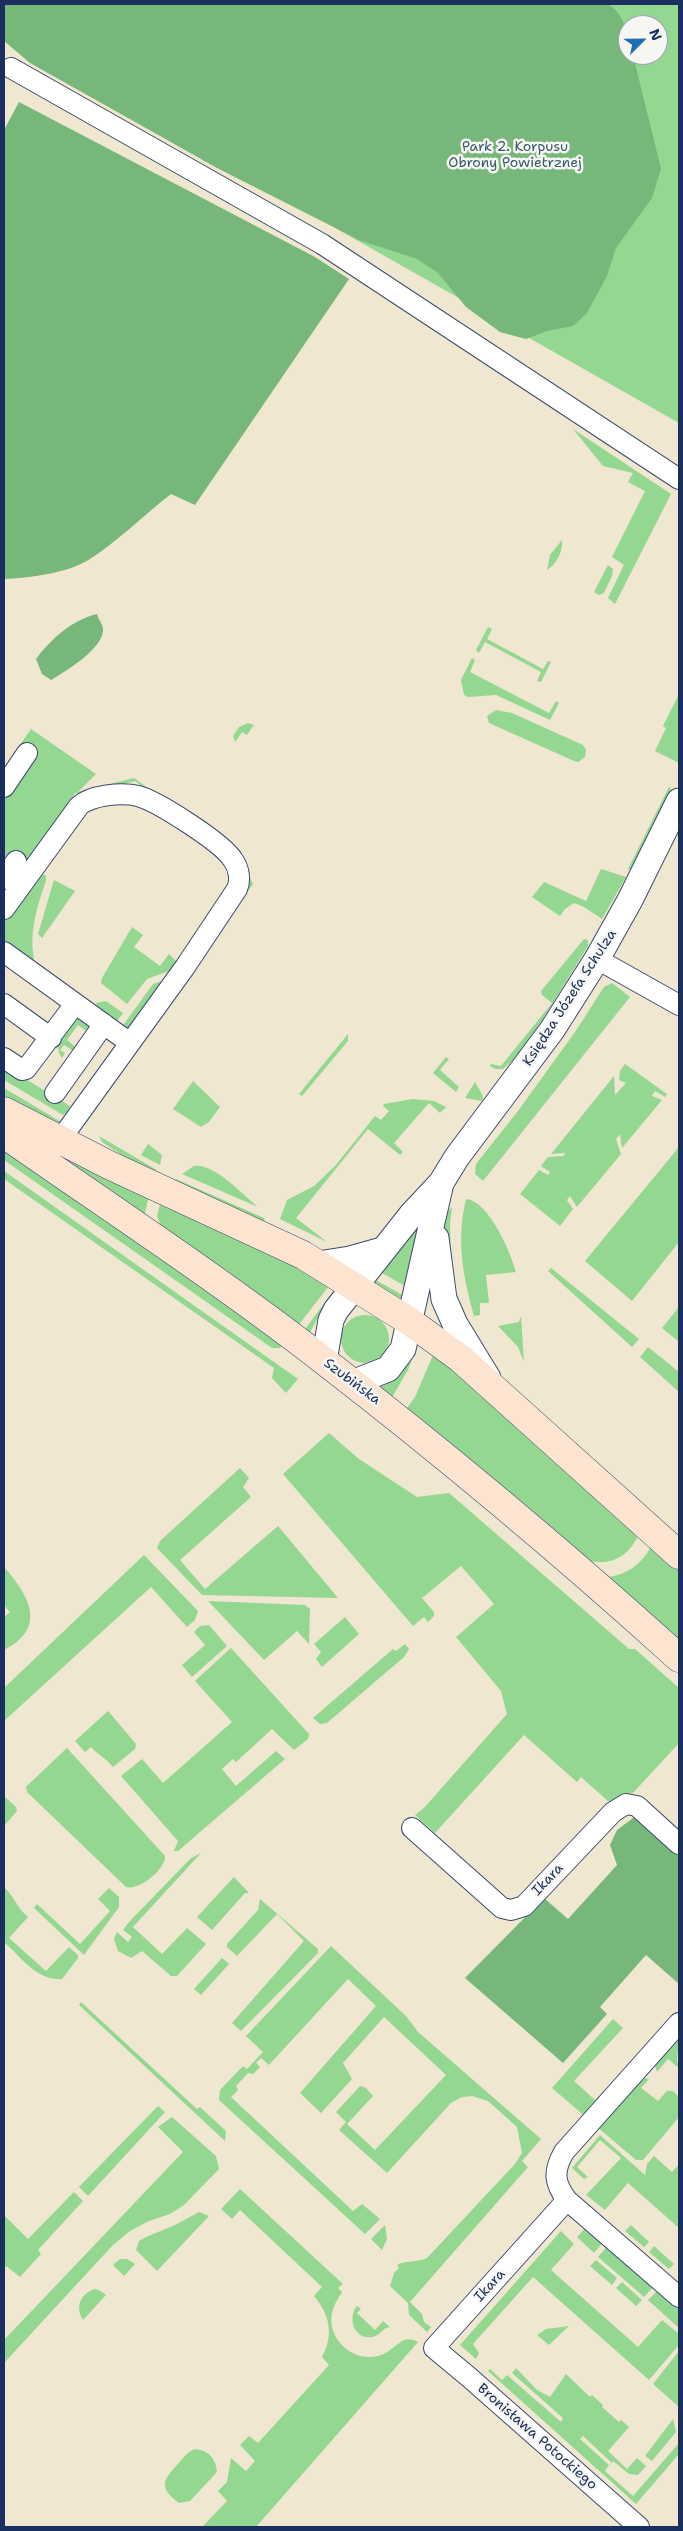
<!DOCTYPE html>
<meta charset="utf-8">
<style>
body{margin:0}
#map{position:relative;width:683px;height:2531px;overflow:hidden;background:#efe7d0;font-family:"Shantell Sans",sans-serif}
canvas{display:block}
.frame{position:absolute;inset:0;border:5px solid #1b2f5e;pointer-events:none}
.north{position:absolute;left:618px;top:15px;width:50px;height:50px;box-sizing:border-box;background:#f6f6f2;border:1px solid #9ea6b7;border-radius:50%;rotate:67deg;font-size:14px;font-weight:700;line-height:20px;text-align:center;color:#1b2f5e}
.north::after{content:'';display:block;margin:auto;width:18px;height:22px;background:#1f6fb2;clip-path:polygon(50% 0,100% 100%,50% 72%,0 100%)}
</style>
<div id="map">
<canvas width="683" height="2531"></canvas>
<div class="frame"></div>
<div class="north">N</div>
</div>
<script>
const g = document.querySelector('canvas').getContext('2d');
g.lineJoin = 'round';
function fillPath(path, color) { g.fillStyle = color; g.fill(path, 'evenodd'); }
function strokePath(path, color, width, dash) { g.strokeStyle = color; g.lineWidth = width; g.lineCap = dash ? 'butt' : 'round'; g.setLineDash(dash || []); g.stroke(path); }
function label(font, color, halo, rows, align = 'center') {
  g.font = font + ' "Shantell Sans",sans-serif'; g.lineWidth = 5; g.setLineDash([]); g.textBaseline = 'middle'; g.strokeStyle = halo; g.fillStyle = color; for (const [text, x, y, turn = 0] of rows) {
    g.save(); g.translate(x, y); g.rotate((+turn || 0) * Math.PI / 180); g.textAlign = isNaN(turn) ? turn : align; if (halo) g.strokeText(text, 0, 0); g.fillText(text, 0, 0); g.restore();
  }
}
fillPath(new Path2D(`
 M 4,4 L 679,4 L 679,423 L 4,40 ZM 628,25 L 658,25 L 658,55 L 628,55 Z
 M 573,429 L 671,494 L 615,604 L 608,598 L 624,565 L 612,557 L 645,491 L 628,482 L 633,473 L 603,466 Z
 M 562,540 C 563,551 557,564 547,570 L 550,555 Z
 M 608,565 L 613,569 L 612,576 L 604,593 L 599,595 L 594,592 Z
 M 488,627 L 492,629 L 487,639 L 543,669 L 548,661 L 551,662 L 541,682 L 537,681 L 541,672 L 485,642 L 479,653 L 476,650 Z
 M 472,658 L 475,660 L 470,672 L 549,713 L 556,701 L 559,703 L 550,720 L 496,695 L 468,697 L 464,695 L 461,680 Z
 M 679,694 L 679,763 L 655,751 L 666,728 L 663,726 Z
 M 496,710 L 512,713 L 583,745 L 586,750 L 585,757 L 578,762 L 574,761 L 489,723 L 487,716 Z
 M 248,723 L 254,725 L 247,735 L 242,732 L 235,742 L 233,736 L 239,727 Z
 M 31,729 L 96,774 L 78,792 L 134,778 L 238,853 L 253,884 L 86,1123 L 83,1121 L 244,891 L 236,853 L 135,781 L 79,796 L 76,792 L 4,894 L 4,768 Z
 M 669,787 L 671,789 L 630,870 L 628,869 Z
 M 601,869 L 626,877 L 602,919 L 584,907 L 574,903 L 565,909 L 560,916 L 532,897 L 544,882 L 586,901 Z
 M 37,872 L 46,876 L 46,881 C 37,906 29,932 34,959 L 31,963 L 4,941 L 4,918 Z
 M 54,880 L 75,891 L 42,938 L 38,934 Z
 M 132,927 L 143,935 L 134,947 L 160,966 L 169,954 L 177,962 L 169,971 L 147,979 L 127,1004 L 101,983 L 102,978 Z
 M 584,939 L 588,940 L 588,946 L 541,1022 L 514,1059 L 503,1069 L 495,1069 L 490,1066 L 491,1064 L 501,1066 L 552,1003 L 542,995 L 541,991 Z
 M 171,978 L 136,1028 L 126,1030 L 121,1028 L 153,984 Z
 M 612,983 L 630,997 L 483,1181 L 475,1174 L 476,1164 L 518,1111 L 575,1032 L 604,987 Z
 M 106,1001 L 123,1013 L 115,1024 L 98,1011 L 96,1003 Z
 M 76,1015 L 91,1025 L 88,1032 L 78,1025 L 67,1040 L 77,1048 L 75,1052 L 64,1045 L 60,1050 L 65,1053 L 62,1058 C 51,1042 67,1028 76,1015 Z
 M 348,1034 L 348,1041 L 302,1096 L 299,1094 Z
 M 446,1057 L 449,1059 L 440,1070 L 459,1087 L 456,1092 L 433,1073 Z
 M 625,1064 L 667,1094 L 665,1097 L 655,1091 L 652,1096 L 662,1100 L 622,1148 L 620,1134 L 616,1139 L 621,1154 L 577,1207 L 570,1196 L 567,1200 L 573,1209 L 560,1226 L 520,1194 L 539,1170 L 548,1175 L 550,1172 L 541,1166 L 548,1157 L 563,1156 L 566,1153 L 551,1154 L 614,1076 L 615,1095 L 626,1083 L 619,1080 L 620,1071 Z
 M 4,1066 L 70,1106 L 67,1112 L 63,1115 L 4,1080 Z
 M 193,1081 L 220,1107 L 209,1122 L 201,1127 L 173,1109 Z
 M 475,1082 L 483,1096 L 482,1101 L 465,1098 Z
 M 4,1088 L 63,1123 L 53,1125 L 4,1097 Z
 M 413,1099 L 434,1101 L 446,1107 L 440,1113 L 429,1103 L 394,1143 L 403,1152 L 400,1155 L 368,1129 L 296,1218 L 327,1242 L 280,1219 L 287,1200 L 314,1186 L 335,1166 L 375,1116 L 381,1120 L 389,1111 L 383,1106 L 384,1104 Z
 M 22,1129 L 149,1196 L 144,1217 Z
 M 99,1136 L 157,1170 L 149,1173 L 102,1142 Z
 M 148,1144 L 162,1155 L 160,1165 L 141,1155 Z
 M 4,1145 L 283,1343 L 280,1348 L 272,1348 L 4,1160 Z
 M 679,1147 L 679,1242 L 632,1301 L 585,1261 Z
 M 194,1166 C 214,1163 242,1194 258,1207 L 182,1174 Z
 M 4,1171 L 298,1379 L 286,1393 L 272,1378 L 274,1368 L 4,1179 Z
 M 176,1179 L 264,1218 L 265,1223 L 173,1180 Z
 M 466,1199 C 489,1201 511,1253 516,1272 L 486,1275 L 489,1303 L 480,1303 L 480,1315 L 474,1316 C 463,1276 456,1240 466,1199 Z
 M 163,1202 L 332,1282 L 297,1327 L 163,1231 L 157,1216 L 160,1204 Z
 M 452,1207 L 450,1224 L 451,1262 C 447,1245 436,1220 452,1207 Z
 M 421,1215 L 410,1289 L 377,1270 Z
 M 551,1268 L 639,1339 L 632,1347 L 548,1271 Z
 M 372,1278 L 408,1298 L 407,1304 L 370,1283 Z
 M 337,1286 L 340,1288 L 321,1312 L 308,1336 L 303,1332 Z
 M 679,1307 L 679,1342 L 662,1328 Z
 M341 1339a24 24 0 1 1 48 0a24 24 0 1 1-48 0Z
 M 521,1316 L 524,1362 L 518,1347 L 498,1326 L 519,1322 Z
 M 413,1344 L 417,1344 L 408,1370 L 391,1399 L 375,1387 Z
 M 648,1347 L 679,1372 L 679,1392 L 640,1357 Z
 M 433,1355 L 482,1392 L 638,1536 C 627,1558 611,1565 588,1561 L 405,1411 L 415,1397 Z
 M 329,1433 L 359,1459 L 417,1497 L 449,1493 L 629,1649 L 635,1649 L 679,1688 L 679,1743 L 633,1793 L 621,1795 L 609,1802 L 581,1777 L 577,1782 L 524,1735 L 435,1833 L 415,1815 L 424,1808 L 507,1714 L 501,1691 L 456,1637 L 494,1604 L 461,1566 L 422,1598 L 434,1612 L 434,1616 L 428,1622 L 424,1617 L 413,1626 L 283,1474 Z
 M 240,1468 L 249,1478 L 243,1487 L 251,1497 L 180,1560 L 205,1589 L 278,1526 L 338,1598 L 202,1595 L 157,1548 L 160,1541 Z
 M 651,1546 L 679,1568 L 679,1645 L 608,1577 C 627,1575 643,1563 651,1546 Z
 M 144,1555 L 198,1611 L 195,1620 L 187,1627 L 151,1587 L 4,1721 L 4,1688 Z
 M 4,1567 C 29,1595 48,1628 4,1650 L 4,1617 L 10,1612 L 4,1605 Z
 M 208,1601 L 305,1605 L 310,1609 L 309,1644 L 297,1631 L 264,1660 Z
 M 345,1617 L 359,1634 L 322,1667 L 316,1659 L 321,1652 L 314,1644 Z
 M 209,1625 L 227,1646 L 192,1677 L 182,1665 L 205,1645 L 194,1632 L 200,1626 Z
 M 405,1644 L 409,1649 L 404,1657 L 327,1723 L 320,1724 L 313,1718 L 393,1649 L 396,1651 Z
 M 231,1648 L 309,1734 L 308,1739 L 294,1750 L 272,1729 L 236,1762 L 233,1759 L 222,1769 L 236,1786 L 276,1751 L 285,1759 L 178,1851 L 174,1851 L 178,1841 L 121,1776 L 142,1759 L 163,1783 L 232,1722 L 195,1681 Z
 M 108,1711 L 136,1744 L 135,1749 L 113,1767 C 106,1758 98,1755 91,1747 L 85,1752 L 75,1741 Z
 M 67,1748 L 165,1856 C 166,1869 139,1891 126,1887 L 27,1792 L 26,1787 L 30,1783 Z
 M 4,1796 L 16,1807 L 17,1811 L 4,1826 Z
 M 201,1853 L 133,1927 L 162,1954 L 187,1928 L 206,1944 L 177,1976 L 171,1976 L 142,1951 L 131,1958 L 118,1951 L 114,1939 L 117,1932 L 128,1942 L 132,1937 L 123,1930 L 129,1922 L 191,1858 Z
 M 234,1877 L 249,1893 L 245,1893 L 212,1930 L 197,1917 Z
 M 4,1887 C 15,1897 17,1908 28,1917 L 9,1938 L 46,1971 L 69,1947 L 78,1955 L 78,1958 L 62,1979 C 37,1981 22,1958 4,1942 Z
 M 109,1888 L 119,1897 L 119,1907 L 84,1955 L 34,1908 L 37,1904 L 80,1944 L 110,1911 L 98,1899 Z
 M 260,1899 L 318,1949 L 318,1953 L 241,2031 L 232,2023 L 304,1941 L 277,1914 L 237,1956 L 227,1947 L 227,1944 L 258,1910 Z
 M 331,1946 L 406,2016 L 418,2032 L 541,2139 L 522,2161 L 528,2167 L 410,2302 L 422,2314 L 424,2322 L 431,2327 L 427,2332 L 409,2315 L 408,2303 L 390,2286 L 394,2273 L 399,2268 L 397,2265 C 405,2260 417,2263 427,2258 L 515,2164 L 522,2153 L 517,2127 L 488,2101 L 472,2096 L 462,2097 L 451,2103 L 387,2173 L 339,2130 L 346,2122 L 336,2112 L 360,2086 L 366,2088 L 373,2096 L 347,2124 L 375,2150 L 446,2075 L 384,2017 L 343,2063 L 352,2079 L 321,2113 L 300,2093 L 376,2006 L 348,1979 L 269,2065 L 261,2058 L 256,2063 L 260,2067 L 253,2074 L 248,2073 L 236,2086 L 238,2090 L 231,2097 L 353,2211 L 362,2204 L 380,2219 L 365,2234 L 219,2100 L 220,2090 L 243,2066 L 247,2069 L 263,2052 L 246,2036 Z
 M 222,1958 L 229,1964 L 201,1995 L 194,1989 Z
 M 81,2002 L 197,2109 L 200,2107 L 226,2131 L 225,2141 L 79,2005 Z
 M 613,2019 L 623,2028 L 574,2081 L 595,2100 L 606,2089 L 610,2093 L 587,2118 L 552,2088 Z
 M 679,2041 L 677,2059 L 679,2068 L 668,2059 L 657,2072 L 654,2061 L 670,2044 Z
 M 640,2077 L 649,2079 L 641,2088 L 658,2101 L 667,2091 L 673,2091 L 679,2097 L 679,2117 L 643,2160 L 636,2160 L 596,2126 Z
 M 158,2106 L 165,2112 L 88,2196 L 79,2187 L 74,2192 L 83,2201 L 38,2250 L 41,2254 L 20,2277 L 6,2266 L 4,2269 L 4,2215 L 28,2239 Z
 M 172,2117 L 216,2156 L 219,2169 L 184,2205 L 170,2214 L 149,2221 L 130,2231 L 113,2245 L 4,2363 L 4,2340 L 183,2152 L 158,2127 Z
 M 600,2135 L 645,2175 L 647,2164 L 654,2156 L 672,2172 L 679,2164 L 679,2228 L 628,2183 L 605,2210 L 586,2195 L 621,2158 L 600,2140 L 577,2167 L 588,2177 L 584,2179 L 572,2168 Z
 M 240,2189 L 343,2284 L 338,2288 L 342,2292 C 339,2297 335,2303 333,2309 C 324,2336 351,2363 378,2356 C 394,2353 401,2332 418,2342 L 256,2527 L 202,2527 L 227,2501 L 218,2491 L 227,2482 L 231,2458 L 246,2471 L 255,2461 L 240,2445 L 249,2436 L 258,2443 L 329,2365 L 322,2357 C 334,2335 330,2315 314,2296 L 322,2287 L 240,2210 L 232,2219 L 221,2209 Z
 M 199,2212 L 209,2216 L 157,2271 L 136,2250 L 139,2241 L 146,2237 L 175,2225 Z
 M 385,2225 L 387,2239 L 382,2250 L 371,2239 Z
 M 588,2225 L 605,2240 L 594,2253 L 577,2237 Z
 M 631,2225 L 649,2242 L 644,2247 L 625,2231 Z
 M 561,2231 L 574,2244 L 551,2270 L 638,2347 L 662,2320 L 679,2334 L 679,2345 L 649,2380 L 533,2277 L 473,2344 L 479,2353 L 476,2359 L 460,2345 Z
 M 609,2244 L 655,2285 L 644,2297 L 598,2257 Z
 M 654,2246 L 674,2264 L 669,2269 L 649,2252 Z
 M 120,2259 L 127,2259 L 135,2264 L 124,2276 L 113,2265 Z
 M 596,2260 L 617,2278 L 612,2285 L 590,2266 Z
 M 622,2282 L 642,2300 L 636,2306 L 616,2288 Z
 M 94,2289 L 99,2290 L 106,2295 L 83,2320 C 75,2307 80,2295 94,2289 Z
 M 659,2289 L 679,2307 L 679,2328 L 648,2300 Z
 M 357,2306 L 361,2309 L 357,2313 L 375,2330 L 383,2321 L 390,2327 C 382,2328 380,2336 372,2337 C 354,2340 347,2318 357,2306 Z
 M 569,2326 L 549,2345 L 537,2335 L 546,2329 Z
 M 679,2351 L 679,2407 L 653,2384 Z
 M 516,2368 L 537,2390 L 550,2397 L 566,2374 L 590,2397 L 592,2395 L 603,2405 L 602,2407 L 619,2422 L 621,2420 L 629,2427 L 608,2451 L 627,2469 L 637,2458 L 646,2466 L 638,2475 L 629,2474 L 613,2461 L 612,2463 L 583,2436 L 580,2439 L 609,2465 L 605,2471 L 633,2496 L 679,2443 L 679,2454 L 636,2504 L 488,2371 L 490,2369 L 502,2380 L 507,2375 L 561,2422 L 563,2418 L 512,2373 Z
 M 673,2419 L 676,2432 L 652,2461 L 645,2456 Z
 M 195,2449 C 209,2450 216,2459 217,2472 L 190,2501 L 179,2503 C 159,2488 162,2481 177,2465 C 183,2458 187,2452 195,2449 Z`), '#94d790');
fillPath(new Path2D(`
 M 4,4 L 608,4 C 626,16 628,34 628,55 L 633,55 L 661,169 L 652,198 L 616,248 L 607,276 L 587,313 L 573,326 L 547,331 L 526,339 L 500,332 L 466,307 L 438,273 L 417,259 L 359,240 L 217,168 L 30,63 L 4,41 Z
 M 19,102 L 315,257 L 349,279 L 195,505 L 171,494 C 144,515 118,541 90,559 C 69,573 28,578 4,579 L 4,130 Z
 M 97,614 C 98,618 102,624 103,628 C 105,648 66,671 51,680 L 42,674 L 36,659 C 51,639 72,620 97,614 Z
 M 637,1815 L 679,1856 L 679,1984 L 646,1955 L 600,2007 L 607,2014 L 563,2063 L 465,1978 L 544,1898 L 568,1919 L 617,1865 L 610,1845 L 617,1830 Z`), '#77b87a');
const minor = new Path2D(`
 M 11,68 L 322,244 L 679,479
 M 4,787 L 27,753
 M 4,879 L 16,861
 M 4,909 L 79,806 C 91,795 122,792 138,796 C 157,801 223,843 233,860 C 239,868 241,880 237,889 L 185,967 L 60,1140
 M 4,952 L 130,1043
 M 597,959 L 679,1005
 M 4,1004 L 51,1038
 M 4,1058 L 22,1070 L 26,1069 L 75,1004
 M 55,1093 L 104,1024
 M 412,1828 L 502,1908 L 511,1910 L 524,1906 L 613,1812 L 626,1804 L 637,1806 L 679,1844
 M 567,2200 L 679,2297
 M 639,2527 L 470,2378 L 434,2348 L 567,2200 C 554,2183 553,2171 564,2152 L 679,2023`);
const tertiary = new Path2D(`
 M 436,1238 L 444,1299 L 455,1324 L 488,1378
 M 318,1264 L 350,1259 L 382,1250
 M 324,1361 L 331,1320 L 336,1310 L 412,1214 L 441,1183 L 457,1157 L 552,1030 L 597,959 L 630,900 L 679,801
 M 352,1383 L 388,1369 L 403,1349 L 441,1183`);
const secondary = new Path2D(`
 M 4,1111 L 109,1165 L 303,1255 L 409,1321 L 461,1359 L 679,1555
 M 4,1134 C 110,1208 220,1280 323,1360 C 446,1455 564,1554 679,1658`);
strokePath(minor, '#3b4b6f', 22);
strokePath(tertiary, '#3b4b6f', 27);
strokePath(secondary, '#3b4b6f', 29);
strokePath(minor, '#fff', 20);
strokePath(tertiary, '#fff', 25);
strokePath(secondary, '#fde4d1', 28);
label('14px', '#39596a', '#f6f6f2', [
 ["Park 2. Korpusu",515,147],
 ["Obrony Powietrznej",515,163]
]);
label('14px', '#1b2f5e', '#f6f6f2', [
 ["Księdza Józefa Schulza",570,998,-57],
 ["Szubińska",352,1382,37],
 ["Ikara",548,1880,-46],
 ["Ikara",490,2286,-48],
 ["Bronisława Potockiego",537,2437,41]
]);
</script>
